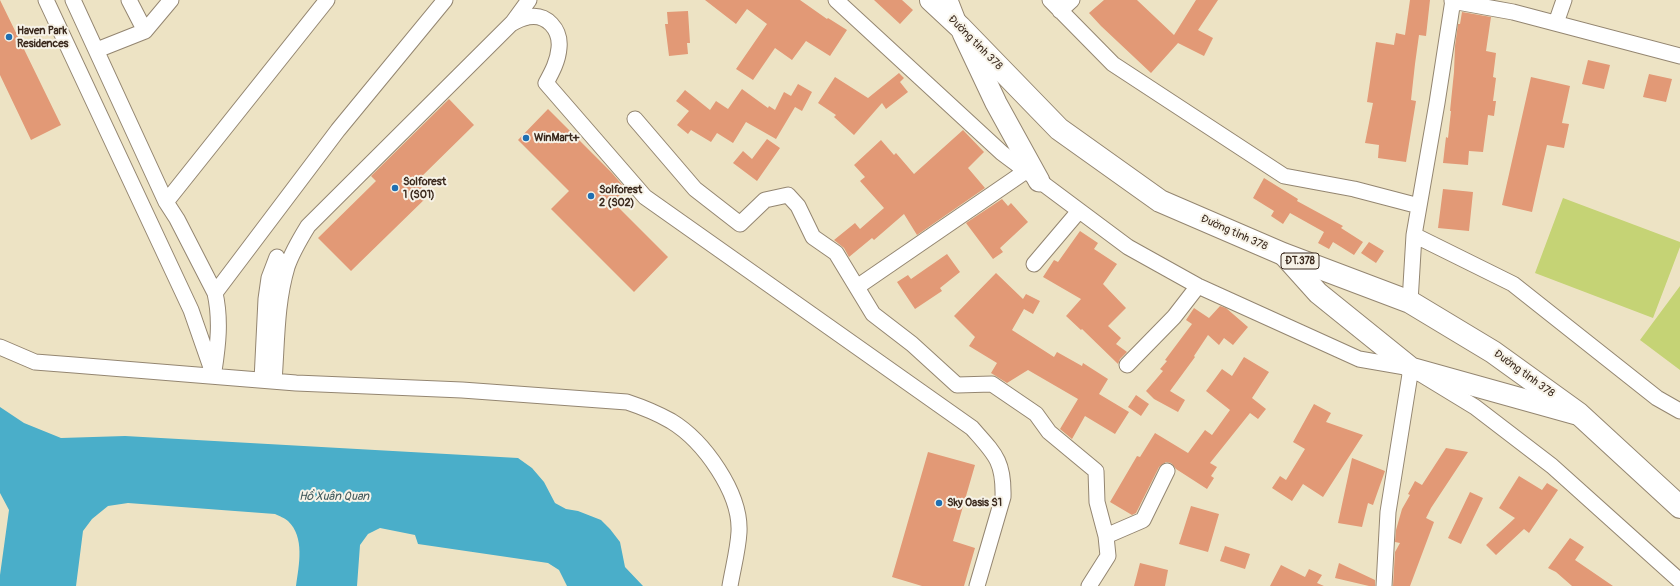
<!DOCTYPE html>
<meta charset="utf-8">
<style>
body{margin:0}
canvas{display:block;background:#ede3c4}
</style>
<canvas width="1680" height="586"></canvas>
<script>
const g = document.querySelector('canvas').getContext('2d');
g.lineJoin = 'round';
function fillPath(path, color) { g.fillStyle = color; g.fill(path, 'evenodd'); }
function strokePath(path, color, width, dash) { g.strokeStyle = color; g.lineWidth = width; g.lineCap = dash ? 'butt' : 'round'; g.setLineDash(dash || []); g.stroke(path); }
function label(font, color, halo, rows, align = 'center') {
  g.font = font + ' Pangolin,sans-serif'; g.lineWidth = 4; g.setLineDash([]); g.textBaseline = 'middle'; g.strokeStyle = halo; g.fillStyle = color; for (const [text, x, y, turn = 0] of rows) {
    g.save(); g.translate(x, y); g.rotate((+turn || 0) * Math.PI / 180); g.textAlign = isNaN(turn) ? turn : align; if (halo) g.strokeText(text, 0, 0); g.fillText(text, 0, 0); g.restore();
  }
}
fillPath(new Path2D(`
 M 1563,198 L 1680,242 L 1680,247 L 1653,318 L 1535,273 Z
 M 1680,286 L 1680,370 L 1640,340 Z`), '#c5d375');
fillPath(new Path2D(`
 M 0,407 L 24,423 L 61,438 L 125,436 L 518,458 L 532,468 L 544,482 L 555,503 L 566,509 L 578,511 L 601,520 L 610,529 L 620,542 L 625,567 L 643,586 L 567,586 L 559,570 L 548,563 L 418,544 L 415,535 L 380,528 L 368,534 L 360,545 L 357,586 L 296,586 C 299,565 305,537 288,521 C 285,518 279,516 275,514 L 128,503 L 108,506 L 92,519 L 83,531 L 76,586 L 0,586 L 0,575 L 9,510 L 0,493 Z`), '#4aaec9');
fillPath(new Path2D(`
 M 0,0 L 61,125 L 31,140 L 0,75 Z
 M 705,0 L 800,0 L 827,19 L 828,18 L 847,30 L 830,56 L 806,41 L 792,60 L 775,48 L 753,80 L 736,69 L 767,24 L 747,9 L 736,24 Z
 M 874,0 L 902,0 L 913,10 L 900,24 Z
 M 1104,0 L 1137,0 L 1174,35 L 1196,0 L 1218,0 L 1198,30 L 1213,38 L 1204,56 L 1178,43 L 1151,73 L 1101,26 L 1089,13 Z
 M 1410,0 L 1430,0 L 1426,36 L 1419,35 L 1415,64 L 1411,100 L 1416,101 L 1406,162 L 1378,158 L 1379,145 L 1365,143 L 1373,103 L 1367,102 L 1376,42 L 1394,45 L 1396,33 L 1405,35 Z
 M 688,11 L 690,43 L 687,43 L 688,54 L 669,56 L 665,24 L 668,24 L 667,12 Z
 M 1462,12 L 1491,17 L 1486,51 L 1496,53 L 1493,77 L 1496,78 L 1493,101 L 1496,101 L 1494,116 L 1488,115 L 1483,152 L 1469,151 L 1468,165 L 1443,163 L 1446,137 L 1448,138 L 1451,111 L 1450,111 L 1454,72 L 1455,46 L 1458,24 L 1460,24 Z
 M 1588,60 L 1610,65 L 1604,89 L 1582,84 Z
 M 899,73 L 904,78 L 900,82 L 908,92 L 886,109 L 882,103 L 854,135 L 834,117 L 836,115 L 818,103 L 835,77 L 868,98 Z
 M 1649,74 L 1672,79 L 1666,102 L 1643,97 Z
 M 1531,77 L 1570,86 L 1562,123 L 1569,124 L 1564,148 L 1547,145 L 1532,212 L 1502,205 Z
 M 798,84 L 812,92 L 802,111 L 795,107 L 776,139 L 746,122 L 733,143 L 717,133 L 711,142 L 691,130 L 688,134 L 677,125 L 689,111 L 676,101 L 685,90 L 710,110 L 716,101 L 728,109 L 742,89 L 768,108 L 769,106 L 775,110 L 784,92 L 791,96 Z
 M 449,99 L 474,125 L 416,182 L 429,195 L 351,271 L 318,238 L 376,181 L 371,176 Z
 M 548,109 L 612,173 L 626,189 L 613,202 L 668,257 L 634,292 L 551,209 L 569,191 L 518,140 Z
 M 963,130 L 984,152 L 968,168 L 985,188 L 917,235 L 904,214 L 874,240 L 872,238 L 849,257 L 844,248 L 834,240 L 855,223 L 860,229 L 884,208 L 860,181 L 865,177 L 854,165 L 881,140 L 894,155 L 896,153 L 914,174 Z
 M 767,139 L 780,148 L 757,181 L 733,163 L 743,151 L 752,159 Z
 M 1264,178 L 1298,199 L 1297,201 L 1343,226 L 1341,228 L 1363,242 L 1354,255 L 1333,242 L 1329,249 L 1318,243 L 1324,232 L 1290,213 L 1283,224 L 1271,216 L 1274,211 L 1253,198 Z
 M 1443,189 L 1473,192 L 1469,231 L 1438,228 Z
 M 1002,199 L 1008,206 L 1011,203 L 1028,222 L 1000,248 L 1003,252 L 993,259 L 966,223 Z
 M 1080,231 L 1098,243 L 1094,249 L 1117,264 L 1103,284 L 1126,308 L 1108,326 L 1121,338 L 1116,344 L 1127,352 L 1120,359 L 1118,364 L 1082,329 L 1081,330 L 1066,316 L 1081,299 L 1043,277 L 1054,260 L 1058,262 Z
 M 1369,242 L 1384,251 L 1376,263 L 1361,253 Z
 M 947,254 L 960,272 L 940,288 L 942,291 L 915,309 L 897,282 L 908,275 L 911,279 Z
 M 996,273 L 1023,299 L 1026,294 L 1040,301 L 1033,314 L 1024,309 L 1012,330 L 1054,357 L 1057,352 L 1082,366 L 1083,363 L 1108,379 L 1099,394 L 1129,412 L 1115,434 L 1085,416 L 1072,439 L 1060,429 L 1078,399 L 1028,370 L 1007,383 L 991,373 L 997,363 L 969,346 L 975,337 L 954,316 Z
 M 1220,306 L 1226,308 L 1248,327 L 1233,345 L 1224,338 L 1219,345 L 1208,335 L 1194,356 L 1195,357 L 1170,391 L 1185,400 L 1178,412 L 1154,399 L 1146,391 L 1163,371 L 1160,369 L 1167,361 L 1165,360 L 1192,324 L 1186,320 L 1194,308 L 1209,318 Z
 M 1244,357 L 1269,372 L 1252,398 L 1266,409 L 1258,419 L 1250,413 L 1210,463 L 1217,467 L 1211,476 L 1214,478 L 1207,489 L 1176,469 L 1171,463 L 1166,462 L 1159,467 L 1136,513 L 1132,515 L 1110,502 L 1137,456 L 1140,457 L 1155,433 L 1188,453 L 1205,430 L 1212,435 L 1230,410 L 1206,391 L 1222,369 L 1232,376 Z
 M 1136,395 L 1149,404 L 1141,416 L 1128,407 Z
 M 1314,404 L 1331,413 L 1326,422 L 1363,435 L 1323,497 L 1303,484 L 1292,501 L 1272,488 L 1280,476 L 1286,480 L 1305,449 L 1293,442 Z
 M 1446,448 L 1468,452 L 1431,508 L 1426,518 L 1434,522 L 1410,586 L 1393,586 L 1395,552 L 1400,543 L 1395,542 L 1396,530 L 1402,509 L 1410,495 L 1408,494 L 1415,481 L 1422,485 Z
 M 928,452 L 975,465 L 953,541 L 975,548 L 964,586 L 922,586 L 892,577 Z
 M 1352,458 L 1385,471 L 1373,505 L 1368,503 L 1362,527 L 1338,523 Z
 M 1519,476 L 1542,490 L 1547,483 L 1558,490 L 1529,533 L 1524,529 L 1496,555 L 1486,545 L 1515,518 L 1499,508 Z
 M 1470,492 L 1483,498 L 1461,544 L 1448,538 Z
 M 1191,506 L 1219,514 L 1208,552 L 1179,544 Z
 M 1570,538 L 1584,547 L 1575,560 L 1613,586 L 1572,586 L 1556,572 L 1548,568 Z
 M 1225,546 L 1250,554 L 1245,569 L 1220,561 Z
 M 1140,563 L 1168,570 L 1165,586 L 1134,586 Z
 M 1339,563 L 1375,580 L 1375,586 L 1369,586 L 1335,578 Z
 M 1281,565 L 1305,577 L 1309,569 L 1322,575 L 1317,583 L 1324,586 L 1270,586 Z`), '#e29976');
const minor = new Path2D(`
 M 46,0 L 191,310 L 214,376
 M 73,0 L 166,202 L 177,219 L 215,293 C 221,320 218,345 214,371
 M 129,0 L 145,31
 M 836,0 L 1002,153 L 1128,247 L 1198,286 L 1359,359 L 1411,368 L 1475,407 L 1552,466 L 1680,581
 M 950,0 L 959,23
 M 1050,0 L 1113,64 L 1284,176 L 1354,189 L 1419,206
 M 1452,1 L 1513,12 L 1680,56
 M 1060,11 L 1072,0
 M 513,22 L 529,0
 M 1556,23 L 1564,0
 M 97,50 L 145,31 L 171,0
 M 635,119 L 695,189 L 740,224 L 765,200 L 788,195 L 798,206 L 813,237 L 836,253 L 873,314 L 912,344 L 957,385 L 992,384 L 1036,414 L 1049,432 L 1096,471 L 1097,502 L 1106,536
 M 166,202 L 327,0
 M 1414,235 L 1513,284 L 1657,398 L 1680,411
 M 1034,264 L 1079,211
 M 857,287 L 1026,171
 M 215,293 L 338,130 L 445,0
 M 1410,302 L 1414,235 L 1437,103 L 1453,0
 M 0,347 L 35,362 L 74,365 L 296,383 L 462,390 L 627,402 C 642,407 657,413 671,421 C 704,441 741,493 739,532 C 738,550 733,568 730,586
 M 1127,365 L 1174,317 L 1198,286
 M 262,380 L 266,299 L 269,278 L 277,257
 M 274,381 C 277,343 276,304 287,267 C 292,252 300,239 308,226 L 511,24 C 516,21 521,18 528,17 C 547,13 561,30 559,48 C 558,61 552,72 546,83 L 645,197 L 972,428 C 995,454 1004,461 1003,497 L 977,586
 M 1089,586 L 1108,556 L 1106,536 L 1143,520 L 1167,471
 M 1384,586 L 1388,512 L 1411,368`);
const secondary = new Path2D(`
 M 963,33 L 996,103 L 1039,181
 M 1283,254 L 1318,293 L 1411,368 L 1576,414`);
const primary = new Path2D(`
 M 931,0 L 960,27 L 1059,129 L 1160,201 L 1283,254 L 1410,302 L 1493,352 L 1579,414 L 1680,507`);
strokePath(minor, '#948671', 17);
strokePath(secondary, '#948671', 23);
strokePath(primary, '#948671', 24);
strokePath(minor, '#fff', 15);
strokePath(secondary, '#fff', 21);
strokePath(primary, '#fff', 22);
for (const [x, y, r, color] of [
 [9,37,4,"#1f6fb2"],
 [526,138,4,"#1f6fb2"],
 [395,188,4,"#1f6fb2"],
 [591,196,4,"#1f6fb2"],
 [939,503,4,"#1f6fb2"]
]) { const dot = new Path2D(); dot.arc(x, y, r, 0, 2 * Math.PI); g.fillStyle = color; g.fill(dot); strokePath(dot, '#f7f3e8', 1.5); }
for (const [x, y, w] of [
 [1300,261,38]
]) { const box = new Path2D(); box.roundRect(x - w / 2, y - 8, w, 16, 3); g.fillStyle = '#f7f3e8'; g.fill(box); strokePath(box, '#3b2a1e', 1); }
label('bold 10px', '#3b2a1e', null, [
 ["ĐT.378",1300,261]
]);
label('bold 11px', '#3b2a1e', '#f7f3e8', [
 ["Haven Park",17,31],
 ["Residences",17,44],
 ["WinMart+",534,138],
 ["Solforest",403,182],
 ["1 (SO1)",403,195],
 ["Solforest",599,190],
 ["2 (SO2)",599,203],
 ["Sky Oasis S1",947,503]
], 'left');
label('11px', '#3b2a1e', '#f7f3e8', [
 ["Đường tỉnh 378",975,43,45],
 ["Đường tỉnh 378",1234,233,24],
 ["Đường tỉnh 378",1524,374,36]
]);
label('italic 12px', '#40585a', '#f7f3e8', [
 ["Hồ Xuân Quan",334,497]
]);
</script>
